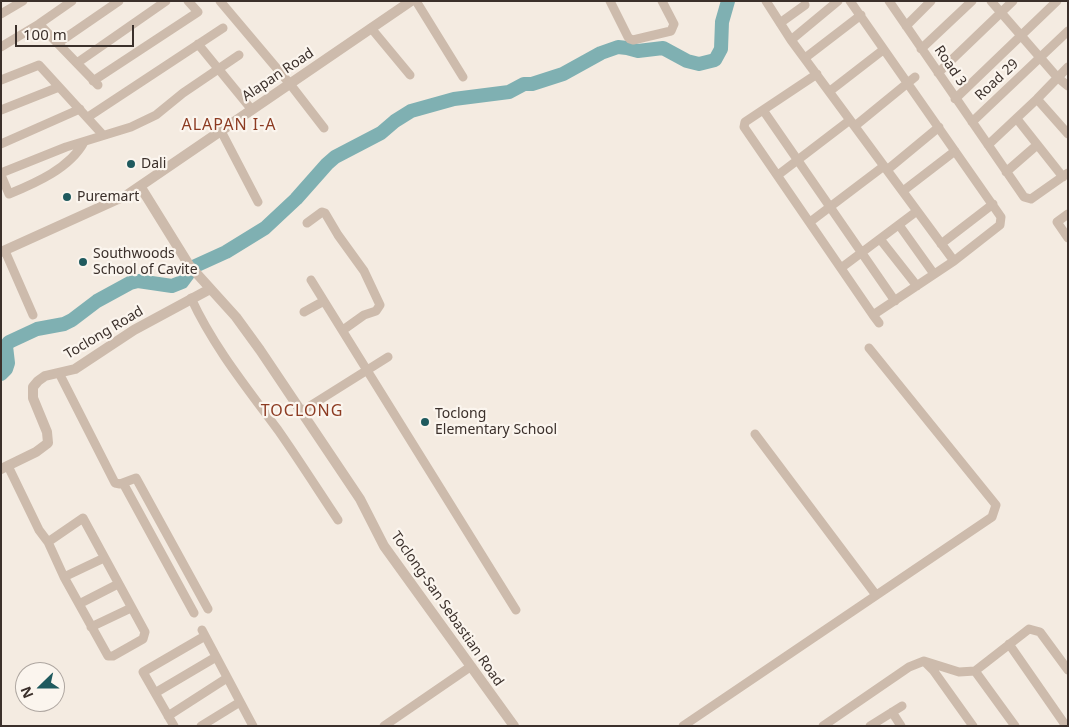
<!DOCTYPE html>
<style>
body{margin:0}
#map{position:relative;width:1069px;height:727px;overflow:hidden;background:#f4ebe1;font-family:"Noto Sans",sans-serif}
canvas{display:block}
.frame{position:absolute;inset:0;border:2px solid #3b302b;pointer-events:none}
.north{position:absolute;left:15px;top:662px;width:50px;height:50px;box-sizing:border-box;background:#fbf5ee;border:1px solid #aea6a0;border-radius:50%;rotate:248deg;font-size:14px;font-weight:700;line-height:20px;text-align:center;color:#3b302b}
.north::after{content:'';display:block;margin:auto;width:18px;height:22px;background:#1f5a5e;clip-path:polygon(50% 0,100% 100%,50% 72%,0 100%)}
.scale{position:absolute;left:15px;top:25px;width:119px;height:22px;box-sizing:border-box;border:2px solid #3b302b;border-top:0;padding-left:6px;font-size:15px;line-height:18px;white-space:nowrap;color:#3b302b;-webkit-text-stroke:4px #fbf5ee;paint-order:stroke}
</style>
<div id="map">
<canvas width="1069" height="727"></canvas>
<div class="frame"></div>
<div class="north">N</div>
<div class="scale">100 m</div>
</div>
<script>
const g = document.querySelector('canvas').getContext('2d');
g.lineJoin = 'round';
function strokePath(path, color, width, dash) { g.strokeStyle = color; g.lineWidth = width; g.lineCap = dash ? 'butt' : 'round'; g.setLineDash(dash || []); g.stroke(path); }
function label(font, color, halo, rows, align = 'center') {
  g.font = font + ' "Noto Sans",sans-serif'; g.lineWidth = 4.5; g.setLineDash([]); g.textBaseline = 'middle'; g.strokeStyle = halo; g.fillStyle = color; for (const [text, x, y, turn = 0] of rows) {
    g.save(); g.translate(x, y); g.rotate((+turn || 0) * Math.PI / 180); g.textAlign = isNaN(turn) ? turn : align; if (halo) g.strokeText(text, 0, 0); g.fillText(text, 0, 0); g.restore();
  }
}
strokePath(new Path2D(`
 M 1,374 L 6,369 L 8,363 L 6,346 L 9,342 L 37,329 L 64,324 L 72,320 L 97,301 L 130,283 L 138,281 L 172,286 L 182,282 L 193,267 L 226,252 L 265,228 L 296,199 L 327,164 L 335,157 L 381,133 L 395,121 L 411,111 L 454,99 L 509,92 L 524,84 L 532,84 L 563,74 L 601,53 L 618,47 L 627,48 L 638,51 L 663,48 L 687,61 L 699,64 L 715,60 L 721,49 L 722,22 L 728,1`), '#7fb0b2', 14);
strokePath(new Path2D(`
 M 220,1 L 290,84 L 324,128
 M 416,1 L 463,77
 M 610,1 L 628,37 L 630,39 L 633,40 L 671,31 L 674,24 L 662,1
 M 766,1 L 791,40 L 954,261
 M 850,1 L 1001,217 L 1000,225 L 954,261 L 873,315 L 879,323
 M 889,1 L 1024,197 L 1031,199 L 1068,173
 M 991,1 L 1057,77 L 1068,86
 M 1,14 L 23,1
 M 780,23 L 805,5
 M 39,24 L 98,85
 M 906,26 L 931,1
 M 371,28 L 410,75
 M 791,40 L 838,1
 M 58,43 L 119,1
 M 198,44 L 252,110
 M 1,47 L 39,24 L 72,1
 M 921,49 L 972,1
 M 805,58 L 861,15
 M 77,63 L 166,1
 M 938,73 L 1013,1
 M 817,74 L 745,122 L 744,127 L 873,315
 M 1,80 L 39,65 L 103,135
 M 93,81 L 198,12 L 188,1
 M 830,91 L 883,50
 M 955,99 L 1057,1
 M 1037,99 L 1068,134
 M 1,110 L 59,87
 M 763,110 L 895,301
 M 88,117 L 223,28
 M 1017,119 L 1063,177
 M 972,122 L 1068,31
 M 855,126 L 915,77
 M 221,131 L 258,202
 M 1,144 L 80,109
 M 988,145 L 1037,99 L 1068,67
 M 887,170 L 939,127
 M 1006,172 L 1037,145
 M 1,173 L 66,147 L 131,127 L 156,115 L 183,93 L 239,55
 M 1,175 L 9,194 C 36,183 70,168 84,142
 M 778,175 L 850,120
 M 903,191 L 955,151
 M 1068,214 L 1057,222 L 1068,238
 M 810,222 L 884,166
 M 307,223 L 322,212 L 325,213 L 338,235 L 364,271 L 380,305 L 376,311 L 364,315 L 343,330
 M 899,225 L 934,274
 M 880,239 L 917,286
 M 941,244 L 993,204
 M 5,251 L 33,315
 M 841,268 L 917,211
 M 311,280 L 324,301
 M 191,298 C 213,346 247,388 278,430 C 299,460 318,490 338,520
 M 304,312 L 324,301 L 516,610
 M 59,373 L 115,483 L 120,484 L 136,478 L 208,609
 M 302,411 L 388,357
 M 755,434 L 876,595
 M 8,466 L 39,530 L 48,542 L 64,577 L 108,656 L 113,656 L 143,639 L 145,632 L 83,518 L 48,542
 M 123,483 L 194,613
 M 64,577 L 104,558
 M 79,604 L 118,584
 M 91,627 L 131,608
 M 202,630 L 253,726
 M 1009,644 L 1066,726
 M 926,663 L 933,670 L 973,726
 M 975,671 L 1015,726
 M 155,693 L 216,657
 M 892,712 L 901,726
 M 168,716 L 227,678
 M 174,726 L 143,672 L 205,636
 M 201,726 L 240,702
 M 384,726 L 470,667
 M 683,726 L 992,517 L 996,505 L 869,348
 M 823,726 L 909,667 L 924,661 L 959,672 L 975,671 L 1029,629 L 1040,632 L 1068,670
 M 870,726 L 902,706`), '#cdbbac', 9);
strokePath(new Path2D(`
 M 140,186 L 189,265 L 236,317 L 260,350 L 360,499 L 384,546 L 514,726
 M 1,252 L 127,195 L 411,1
 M 1,469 L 36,452 L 48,443 L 47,432 L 33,398 L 33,387 L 38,381 L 45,376 L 75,369 L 134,330 L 210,289`), '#cdbbac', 10);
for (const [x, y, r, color] of [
 [131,164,5,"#1f5a5e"],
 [67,197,5,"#1f5a5e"],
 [83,262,5,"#1f5a5e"],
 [425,422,5,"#1f5a5e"]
]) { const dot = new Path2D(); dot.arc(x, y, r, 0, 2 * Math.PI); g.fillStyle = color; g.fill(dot); strokePath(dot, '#fbf5ee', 2); }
label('14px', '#3b302b', '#fbf5ee', [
 ["Road 3",950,66,56],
 ["Alapan Road",278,75,-34],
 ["Road 29",997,80,-43],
 ["Toclong Road",104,333,-31],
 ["Toclong-San Sebastian Road",447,609,55]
]);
label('14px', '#3b302b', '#fbf5ee', [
 ["Dali",141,164],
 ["Puremart",77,197],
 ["Southwoods",93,254],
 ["School of Cavite",93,270],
 ["Toclong",435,414],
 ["Elementary School",435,430]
], 'left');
g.letterSpacing = '1px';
label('16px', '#8c3b22', '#fbf5ee', [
 ["ALAPAN I-A",229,125],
 ["TOCLONG",302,411]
]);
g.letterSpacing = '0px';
</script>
